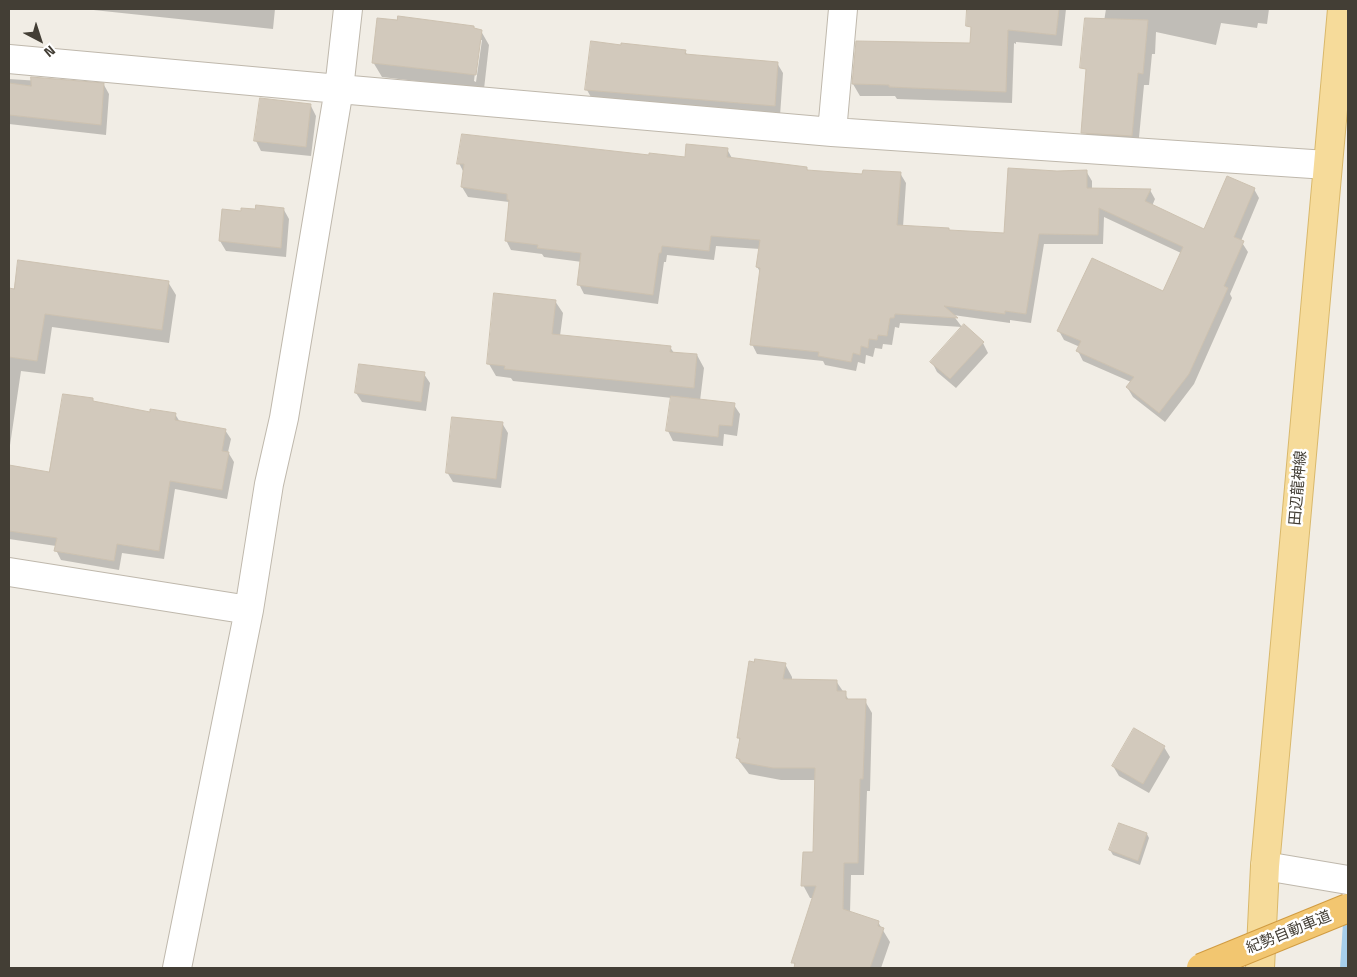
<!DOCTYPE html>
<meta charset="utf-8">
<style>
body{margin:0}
#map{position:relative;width:1357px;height:977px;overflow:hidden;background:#f1ede5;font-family:"Titillium Web",sans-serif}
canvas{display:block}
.frame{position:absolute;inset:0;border:10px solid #433e35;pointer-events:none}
.north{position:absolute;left:15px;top:15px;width:50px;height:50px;-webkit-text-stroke:4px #fff;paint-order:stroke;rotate:140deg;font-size:14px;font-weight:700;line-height:20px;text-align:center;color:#433e35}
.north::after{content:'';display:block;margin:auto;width:18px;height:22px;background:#433e35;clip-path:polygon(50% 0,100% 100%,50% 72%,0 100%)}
</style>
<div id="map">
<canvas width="1357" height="977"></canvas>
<div class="frame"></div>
<div class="north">N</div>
</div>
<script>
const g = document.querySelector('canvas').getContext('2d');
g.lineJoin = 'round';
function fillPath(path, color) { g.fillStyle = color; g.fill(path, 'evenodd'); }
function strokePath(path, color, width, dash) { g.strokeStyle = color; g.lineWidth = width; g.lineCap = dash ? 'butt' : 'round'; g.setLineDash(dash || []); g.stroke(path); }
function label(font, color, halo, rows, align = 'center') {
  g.font = font + ' "Titillium Web","Noto Sans JP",sans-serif'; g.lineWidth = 5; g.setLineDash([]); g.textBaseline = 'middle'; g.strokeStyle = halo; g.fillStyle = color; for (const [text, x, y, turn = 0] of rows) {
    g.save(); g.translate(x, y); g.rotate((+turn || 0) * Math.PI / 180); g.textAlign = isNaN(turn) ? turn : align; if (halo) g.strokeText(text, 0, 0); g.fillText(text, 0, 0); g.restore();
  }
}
fillPath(new Path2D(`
 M 1348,848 L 1348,968 L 1340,968 Z`), '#a6ceea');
fillPath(new Path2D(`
 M 84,9 L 275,9 L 273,29 Z
 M 974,9 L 1066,9 L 1062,46 L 1016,42 L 1016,44 L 1014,43 L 1012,103 L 897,99 L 895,96 L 860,96 L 853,84 L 858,42 L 971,44 Z
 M 1106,9 L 1269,9 L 1267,24 L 1258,23 L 1257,28 L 1221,23 L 1216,45 L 1156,32 L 1155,54 L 1152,54 L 1149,85 L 1144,85 L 1138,148 L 1093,145 L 1086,133 Z
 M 481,31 L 489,45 L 484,89 L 382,77 L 373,62 ZM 479,40 L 482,40 L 476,82 L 474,81 Z
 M 685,51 L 688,56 L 777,63 L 783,73 L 780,116 L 592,99 L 587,90 Z
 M 9,79 L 104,85 L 109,94 L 106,135 L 9,124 Z
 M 311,106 L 316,116 L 311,156 L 261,151 L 256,141 Z
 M 727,149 L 733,160 L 807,169 L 809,172 L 863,175 L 900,173 L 906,183 L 903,227 L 1006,235 L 1057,172 L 1086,171 L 1092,181 L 1092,189 L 1150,190 L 1155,199 L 1152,206 L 1205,231 L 1254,189 L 1259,198 L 1241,241 L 1248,252 L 1230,294 L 1232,298 L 1194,384 L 1165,422 L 1133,397 L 1127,387 L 1131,382 L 1083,361 L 1078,351 L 1080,347 L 1064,340 L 1059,331 L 1164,293 L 1181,253 L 1104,217 L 1103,244 L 1044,244 L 1031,323 L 1010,320 L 1010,323 L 953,315 L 962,327 L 900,323 L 899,328 L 895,327 L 892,345 L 883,344 L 882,349 L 875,348 L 873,357 L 866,355 L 865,364 L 858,362 L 856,371 L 825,365 L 823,361 L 757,354 L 752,344 L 761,273 L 757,267 L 760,249 L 716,246 L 714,260 L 667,255 L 666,262 L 664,262 L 658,304 L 584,294 L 579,284 L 582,262 L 544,257 L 542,254 L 511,250 L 506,240 L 509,202 L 468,197 L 462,187 L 464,173 L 459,163 L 650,157 L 686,158 Z
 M 284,210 L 289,219 L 286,257 L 226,251 L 220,241 L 224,211 L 242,213 Z
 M 168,282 L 176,295 L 169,343 L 52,327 L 45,374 L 21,371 L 9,452 L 9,289 Z
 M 555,301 L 563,313 L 560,336 L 670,347 L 674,353 L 697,355 L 704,368 L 700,401 L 734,405 L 740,414 L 737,436 L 724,434 L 723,446 L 673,441 L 668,431 L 672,398 L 513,381 L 511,378 L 496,376 L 489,364 Z
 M 983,343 L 988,353 L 956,388 L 937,372 L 932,362 Z
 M 424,374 L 430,383 L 426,411 L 362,402 L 356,393 Z
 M 92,400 L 94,403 L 151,413 L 175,414 L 180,422 L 225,430 L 231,439 L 228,452 L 234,462 L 227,499 L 175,489 L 164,559 L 122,553 L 119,570 L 61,560 L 56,550 L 56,546 L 9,539 L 9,466 L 50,473 Z
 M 502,423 L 508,433 L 501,488 L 453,482 L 447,472 Z
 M 785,664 L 792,677 L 792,680 L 836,681 L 849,700 L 865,701 L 872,713 L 870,791 L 867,791 L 864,875 L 851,875 L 850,913 L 878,922 L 890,942 L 881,968 L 796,968 L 793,962 L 814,898 L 810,898 L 803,885 L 814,854 L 816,780 L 781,780 L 749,774 L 737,758 L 740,741 L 738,737 Z
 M 1134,730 L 1164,747 L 1170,757 L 1149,793 L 1119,776 L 1113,766 Z
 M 1147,834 L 1149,838 L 1140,865 L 1113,855 L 1110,850 Z`), '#0003');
const building = new Path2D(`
 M 967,9 L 1059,9 L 1056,35 L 1008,30 L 1006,92 L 889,87 L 889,85 L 852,84 L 856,41 L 970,43 L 971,27 L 966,26 Z
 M 398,16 L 474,26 L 474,28 L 482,30 L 476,75 L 372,63 L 377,18 L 397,20 Z
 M 1085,18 L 1148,20 L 1143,74 L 1138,73 L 1132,136 L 1081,133 L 1086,69 L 1080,68 Z
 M 591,41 L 621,45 L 621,43 L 686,50 L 685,54 L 778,62 L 775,106 L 585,90 Z
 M 31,77 L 104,83 L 101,125 L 9,115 L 9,83 L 31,86 Z
 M 260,98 L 311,104 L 306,147 L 254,141 Z
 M 462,134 L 649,155 L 649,153 L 685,157 L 686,144 L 728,148 L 727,157 L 807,167 L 807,170 L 862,174 L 863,170 L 901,172 L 897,225 L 949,228 L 949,230 L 1004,233 L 1008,168 L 1057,171 L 1087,170 L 1087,188 L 1151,189 L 1145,201 L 1204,229 L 1227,176 L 1255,188 L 1234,237 L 1244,241 L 1224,286 L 1228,288 L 1189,374 L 1159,413 L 1126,387 L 1134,377 L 1076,351 L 1081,341 L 1057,331 L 1092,258 L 1163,291 L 1183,247 L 1099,208 L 1098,235 L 1039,234 L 1026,314 L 1005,311 L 1005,314 L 944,306 L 958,318 L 895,314 L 894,318 L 890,318 L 887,336 L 878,335 L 877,340 L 869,339 L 868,348 L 861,346 L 860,355 L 853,353 L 851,362 L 818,356 L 819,352 L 750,345 L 760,268 L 756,267 L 760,240 L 711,236 L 709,251 L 662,246 L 661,253 L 659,253 L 653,295 L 577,285 L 581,253 L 537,248 L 538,245 L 505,241 L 509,200 L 507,200 L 507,194 L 461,187 L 464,164 L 457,164 Z
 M 256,205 L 284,208 L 281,248 L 219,241 L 222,209 L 241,211 L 241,208 L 255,209 Z
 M 18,260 L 169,281 L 162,330 L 45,314 L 37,361 L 9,357 L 9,288 L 14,289 Z
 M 494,293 L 556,300 L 552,334 L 671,346 L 670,352 L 697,354 L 694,388 L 504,369 L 505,366 L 487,364 Z
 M 964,324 L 984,342 L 950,379 L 930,362 Z
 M 359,364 L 425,372 L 421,402 L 355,393 Z
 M 63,394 L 93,398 L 93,401 L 150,412 L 150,409 L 176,413 L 175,420 L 226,429 L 222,451 L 229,452 L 222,490 L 170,481 L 159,551 L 117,544 L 114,561 L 54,551 L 57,538 L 9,531 L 9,465 L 49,472 Z
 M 671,396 L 735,403 L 732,426 L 719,425 L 718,437 L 666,431 Z
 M 452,417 L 503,422 L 496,479 L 446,473 Z
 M 755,659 L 786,663 L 783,679 L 837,680 L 837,691 L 846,691 L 846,699 L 866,699 L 863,779 L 860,779 L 858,863 L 844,863 L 843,909 L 879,921 L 878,926 L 884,928 L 870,968 L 794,968 L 795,963 L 791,963 L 816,886 L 801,886 L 803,852 L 813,852 L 815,768 L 773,768 L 740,762 L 740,759 L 736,758 L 740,738 L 737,738 L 749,661 L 754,662 Z
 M 1134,728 L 1165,746 L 1143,784 L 1112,766 Z
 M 1119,823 L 1147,833 L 1138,861 L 1109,850 Z`);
fillPath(building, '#d2c9bc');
strokePath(building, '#ccc1b0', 1);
const street = new Path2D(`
 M 9,59 L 339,89 L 832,132 L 1327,165
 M 832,132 L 843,9
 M 9,572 L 249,610
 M 1265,866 L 1348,880
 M 177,968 L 249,610 L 269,484 L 284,418 L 339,89 L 348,9`);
const primary = new Path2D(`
 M 1260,968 L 1265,866 L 1342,9`);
strokePath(street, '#bfb8ac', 30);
strokePath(primary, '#d9b86b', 30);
strokePath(street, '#fff', 28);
strokePath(primary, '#f6db9a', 28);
const highwayBridge = new Path2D(`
 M 1201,968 L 1348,908`);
strokePath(highwayBridge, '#d09b41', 30, []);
strokePath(highwayBridge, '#f2c670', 28);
label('15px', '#433e35', '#fff', [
 ["田辺龍神線",1299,488,-85],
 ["紀勢自動車道",1289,933,-22]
]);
</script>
